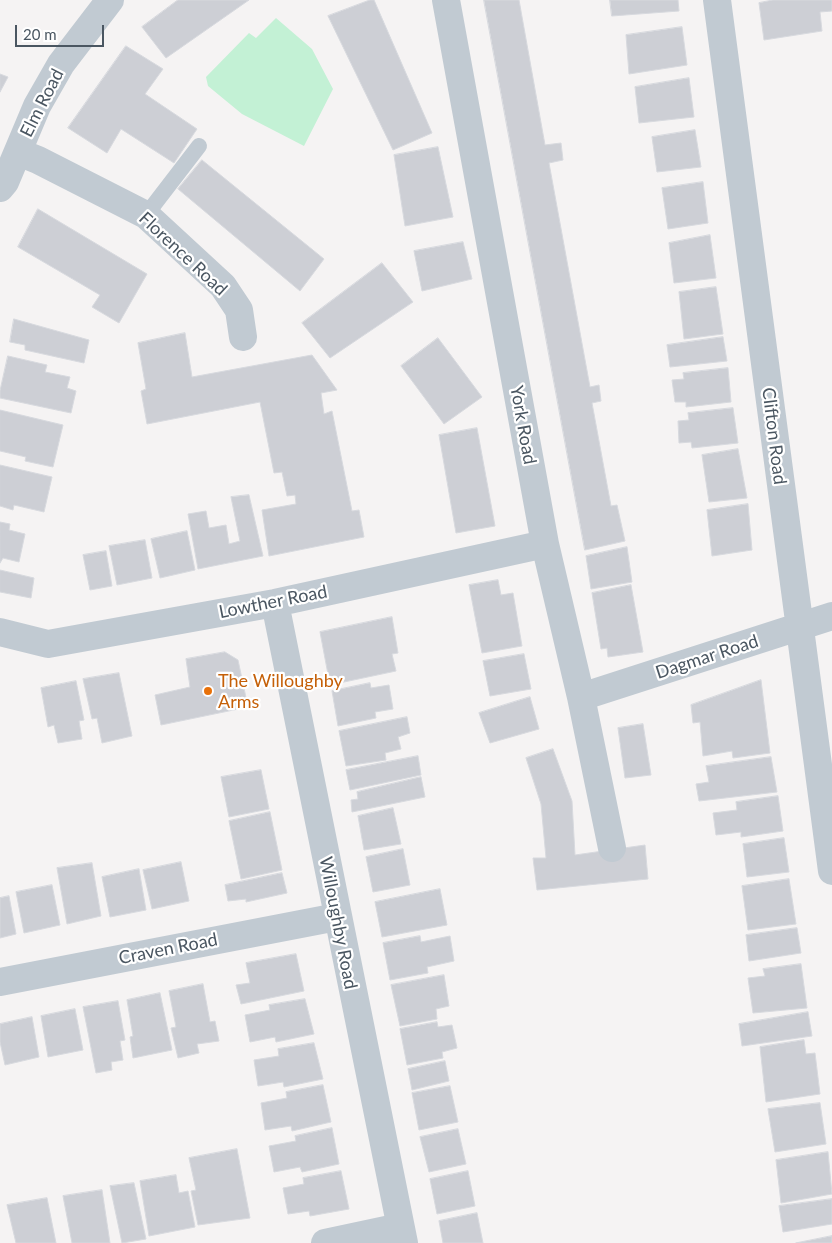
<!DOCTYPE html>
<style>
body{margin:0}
#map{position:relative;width:832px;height:1243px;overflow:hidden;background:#f5f3f3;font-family:Lato,sans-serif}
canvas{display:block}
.scale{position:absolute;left:15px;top:25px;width:89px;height:22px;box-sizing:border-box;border:2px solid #4a5661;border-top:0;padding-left:6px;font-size:15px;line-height:18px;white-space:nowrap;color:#4a5661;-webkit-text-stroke:4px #fff;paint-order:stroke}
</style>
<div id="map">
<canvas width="832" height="1243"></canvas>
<div class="scale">20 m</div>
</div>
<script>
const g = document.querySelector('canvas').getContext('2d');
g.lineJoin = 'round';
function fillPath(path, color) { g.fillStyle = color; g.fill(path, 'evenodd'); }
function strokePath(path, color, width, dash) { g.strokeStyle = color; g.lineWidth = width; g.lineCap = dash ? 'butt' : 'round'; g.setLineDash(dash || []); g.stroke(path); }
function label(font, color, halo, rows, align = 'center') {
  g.font = font + ' Lato,sans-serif'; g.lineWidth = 4.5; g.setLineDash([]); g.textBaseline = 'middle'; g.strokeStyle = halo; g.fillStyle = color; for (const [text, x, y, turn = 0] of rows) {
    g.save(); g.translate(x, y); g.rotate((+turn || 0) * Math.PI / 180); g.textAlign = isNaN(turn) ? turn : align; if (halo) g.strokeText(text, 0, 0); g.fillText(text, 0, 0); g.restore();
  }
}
fillPath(new Path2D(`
 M 276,18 L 312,49 L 333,89 L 304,146 L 242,114 L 208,86 L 206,77 L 249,33 L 256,38 Z`), '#c3f1d5');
const building = new Path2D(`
 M 178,0 L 249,0 L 166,58 L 142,27 Z
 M 370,0 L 374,0 L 432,133 L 393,150 L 328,16 Z
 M 484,0 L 519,0 L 545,145 L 561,143 L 563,160 L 549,163 L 590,387 L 599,385 L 601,401 L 592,403 L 611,506 L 617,505 L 625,541 L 585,550 Z
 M 610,0 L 678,0 L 679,11 L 612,16 Z
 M 773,0 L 832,0 L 832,11 L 820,12 L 822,31 L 764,40 L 759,3 Z
 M 682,27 L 687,65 L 629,74 L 626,35 Z
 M 126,46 L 163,69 L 145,94 L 197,129 L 174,163 L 121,129 L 107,153 L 68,128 Z
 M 0,74 L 8,77 L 0,92 Z
 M 689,78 L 694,117 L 639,123 L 635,87 Z
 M 695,130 L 701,167 L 657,172 L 652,137 Z
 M 438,147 L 453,217 L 405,226 L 394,155 Z
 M 202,160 L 324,259 L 300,291 L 178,189 Z
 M 703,182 L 708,223 L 668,229 L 662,188 Z
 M 38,209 L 147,274 L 119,323 L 92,307 L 100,295 L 18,247 Z
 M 710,235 L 716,278 L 674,283 L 669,243 Z
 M 463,242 L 472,279 L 422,291 L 414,251 Z
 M 382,263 L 413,302 L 330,358 L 302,323 Z
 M 716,287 L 723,334 L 684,339 L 679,292 Z
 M 14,319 L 89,340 L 84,363 L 25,350 L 25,345 L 10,342 Z
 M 185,333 L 192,377 L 312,355 L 337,390 L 321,393 L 324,414 L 332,411 L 352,511 L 359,510 L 364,537 L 269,556 L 262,510 L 296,504 L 295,495 L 287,496 L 282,472 L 274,473 L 260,402 L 147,424 L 141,391 L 146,389 L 138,343 Z
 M 723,337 L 727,361 L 670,367 L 667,345 Z
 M 438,338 L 482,397 L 444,424 L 401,366 Z
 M 8,356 L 47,365 L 45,372 L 70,377 L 67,388 L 76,391 L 71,413 L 0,398 L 0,391 Z
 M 728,368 L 731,402 L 686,407 L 686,402 L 675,402 L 672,380 L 684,379 L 683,373 Z
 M 733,408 L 738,443 L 692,448 L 691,442 L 679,443 L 678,421 L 689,420 L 688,413 Z
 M 0,410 L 63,425 L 53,467 L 25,461 L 26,457 L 0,451 Z
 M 477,428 L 495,526 L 456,533 L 439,435 Z
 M 738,449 L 747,498 L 709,502 L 702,455 Z
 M 0,465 L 52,477 L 44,512 L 14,505 L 13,510 L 0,506 Z
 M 249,495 L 263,556 L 198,569 L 188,514 L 206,511 L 209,528 L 226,525 L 229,544 L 240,541 L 231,497 Z
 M 748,504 L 752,550 L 712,556 L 707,510 Z
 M 0,522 L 10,524 L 9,530 L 25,534 L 19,562 L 3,558 L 0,563 Z
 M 187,531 L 195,570 L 160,578 L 151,539 Z
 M 145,540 L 152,578 L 117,585 L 109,546 Z
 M 627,547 L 632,582 L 591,589 L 586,556 Z
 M 106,551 L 112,586 L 90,590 L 83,555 Z
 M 0,570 L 34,578 L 31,598 L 0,592 Z
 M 498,580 L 501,595 L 513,593 L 522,646 L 482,653 L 469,585 Z
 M 631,585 L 643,652 L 608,657 L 607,648 L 601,649 L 592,593 Z
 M 392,617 L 398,653 L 392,654 L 396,671 L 330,685 L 320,632 Z
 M 225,652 L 238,660 L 248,707 L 161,725 L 155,695 L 190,687 L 186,659 Z
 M 524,654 L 531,689 L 490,696 L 483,661 Z
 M 119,673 L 132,736 L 102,743 L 97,718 L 92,719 L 83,679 Z
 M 761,680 L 770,753 L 733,758 L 732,751 L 703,756 L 700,722 L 693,723 L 691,705 Z
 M 76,681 L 84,720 L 79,721 L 82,739 L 58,743 L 54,725 L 48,727 L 41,688 Z
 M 370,683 L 371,688 L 389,685 L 393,709 L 375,712 L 376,718 L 338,726 L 332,691 Z
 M 530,697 L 539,729 L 490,743 L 479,713 Z
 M 407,717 L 410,733 L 398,737 L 401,749 L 385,753 L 386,760 L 346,766 L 339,731 Z
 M 643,724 L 651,775 L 625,778 L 618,728 Z
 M 553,749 L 572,801 L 575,855 L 645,845 L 648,879 L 537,890 L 533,858 L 546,858 L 541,804 L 526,758 Z
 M 418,756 L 421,775 L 350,790 L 346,770 Z
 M 771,757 L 777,792 L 699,801 L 696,784 L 709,782 L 706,766 Z
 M 261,770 L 269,809 L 229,817 L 221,777 Z
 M 421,777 L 425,797 L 352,812 L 351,800 L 358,799 L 357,792 Z
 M 778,796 L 783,831 L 741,837 L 741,832 L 716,835 L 713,813 L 737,810 L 736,802 Z
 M 393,808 L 401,844 L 364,850 L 358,816 Z
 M 270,812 L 282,870 L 241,879 L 229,821 Z
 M 784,838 L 789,872 L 747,877 L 743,844 Z
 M 403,849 L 410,885 L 373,892 L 366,857 Z
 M 181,862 L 189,901 L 152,909 L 143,870 Z
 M 92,863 L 101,916 L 67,924 L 57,868 Z
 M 139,869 L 146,910 L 110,917 L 102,877 Z
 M 282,873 L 287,893 L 246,902 L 246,899 L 228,901 L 225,885 Z
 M 789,879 L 796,924 L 748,930 L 742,886 Z
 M 52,885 L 60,925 L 24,933 L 16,892 Z
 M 440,889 L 447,925 L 382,937 L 375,902 Z
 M 9,896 L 16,934 L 0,938 L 0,898 Z
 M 797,928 L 801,953 L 749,961 L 746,935 Z
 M 420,936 L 421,942 L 450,936 L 454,961 L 427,967 L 428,973 L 390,980 L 383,943 Z
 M 296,954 L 304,991 L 241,1004 L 236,985 L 250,983 L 246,963 Z
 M 801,964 L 807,1008 L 753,1013 L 748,978 L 765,976 L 763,969 Z
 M 444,975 L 449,1006 L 436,1009 L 437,1019 L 400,1026 L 391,985 Z
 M 203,984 L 210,1022 L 215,1021 L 219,1041 L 197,1044 L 199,1053 L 178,1058 L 171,1028 L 176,1027 L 169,991 Z
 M 160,993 L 172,1050 L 133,1058 L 130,1037 L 133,1036 L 127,1000 Z
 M 305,999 L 314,1034 L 276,1042 L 275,1037 L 250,1042 L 245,1015 L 270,1010 L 269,1005 Z
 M 118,1001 L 125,1040 L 120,1041 L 123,1060 L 111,1062 L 112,1070 L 96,1073 L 83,1007 Z
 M 75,1009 L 83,1050 L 48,1057 L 41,1016 Z
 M 808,1012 L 812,1036 L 742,1046 L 739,1024 Z
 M 32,1017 L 39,1057 L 5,1065 L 0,1042 L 0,1024 Z
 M 437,1022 L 438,1027 L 452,1025 L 457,1048 L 442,1052 L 443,1058 L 407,1065 L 400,1029 Z
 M 804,1040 L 806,1054 L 815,1053 L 820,1094 L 766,1102 L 760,1047 Z
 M 314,1043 L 323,1079 L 284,1087 L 283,1082 L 258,1086 L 254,1060 L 279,1056 L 278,1049 Z
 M 445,1061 L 449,1081 L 412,1090 L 408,1069 Z
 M 323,1085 L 331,1122 L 292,1131 L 291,1126 L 265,1130 L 261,1103 L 287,1098 L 286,1092 Z
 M 450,1086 L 458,1122 L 419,1130 L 412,1093 Z
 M 820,1103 L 826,1144 L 775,1152 L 768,1109 Z
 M 332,1128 L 339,1164 L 302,1172 L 300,1167 L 274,1172 L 269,1146 L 296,1141 L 295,1136 Z
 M 458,1129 L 466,1164 L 429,1172 L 420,1137 Z
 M 237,1149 L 250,1218 L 198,1225 L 191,1191 L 196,1190 L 189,1158 Z
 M 828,1152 L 832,1194 L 781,1203 L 776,1160 Z
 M 341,1171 L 349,1209 L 310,1216 L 309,1211 L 288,1214 L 283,1188 L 304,1184 L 303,1178 Z
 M 468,1171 L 475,1206 L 437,1214 L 430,1179 Z
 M 176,1175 L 179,1193 L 188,1191 L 195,1227 L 149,1236 L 140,1181 Z
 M 134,1183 L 146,1239 L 122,1243 L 110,1186 Z
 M 102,1190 L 110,1243 L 72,1243 L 63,1196 Z
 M 47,1198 L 56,1243 L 16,1243 L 7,1205 Z
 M 832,1199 L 832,1224 L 783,1232 L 779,1206 Z
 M 477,1213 L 483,1243 L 443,1243 L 439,1221 Z
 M 832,1236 L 832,1243 L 796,1243 Z`);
fillPath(building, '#cdcfd5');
strokePath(building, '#d7d9de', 1);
strokePath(new Path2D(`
 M 146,215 L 199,146`), '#c1cad2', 16);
strokePath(new Path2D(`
 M 446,0 L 545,544 L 581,697 L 612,848
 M 717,0 L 832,871
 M 18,152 L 38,160 L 146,215 L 223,286 L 239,310 L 243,337
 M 0,188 L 5,182 L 37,106 L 61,64 L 110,0
 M 275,603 L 404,1243
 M 0,632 L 48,644 L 275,603 L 545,544
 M 581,697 L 832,616
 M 0,982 L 337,917
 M 325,1243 L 400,1227`), '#c1cad2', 28);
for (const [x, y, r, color] of [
 [208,691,5,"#e8710a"]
]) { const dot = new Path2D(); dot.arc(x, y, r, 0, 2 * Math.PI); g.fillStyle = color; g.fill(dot); strokePath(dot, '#fff', 2); }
label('18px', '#4a5661', '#fff', [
 ["Elm Road",42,103,-63],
 ["Florence Road",183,254,43],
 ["York Road",523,425,80],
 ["Clifton Road",774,436,83],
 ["Lowther Road",273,602,-11],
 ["Dagmar Road",707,657,-18],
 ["Willoughby Road",338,923,79],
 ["Craven Road",168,949,-11]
]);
label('18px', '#c56008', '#fff', [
 ["The Willoughby",218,681],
 ["Arms",218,702]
], 'left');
</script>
